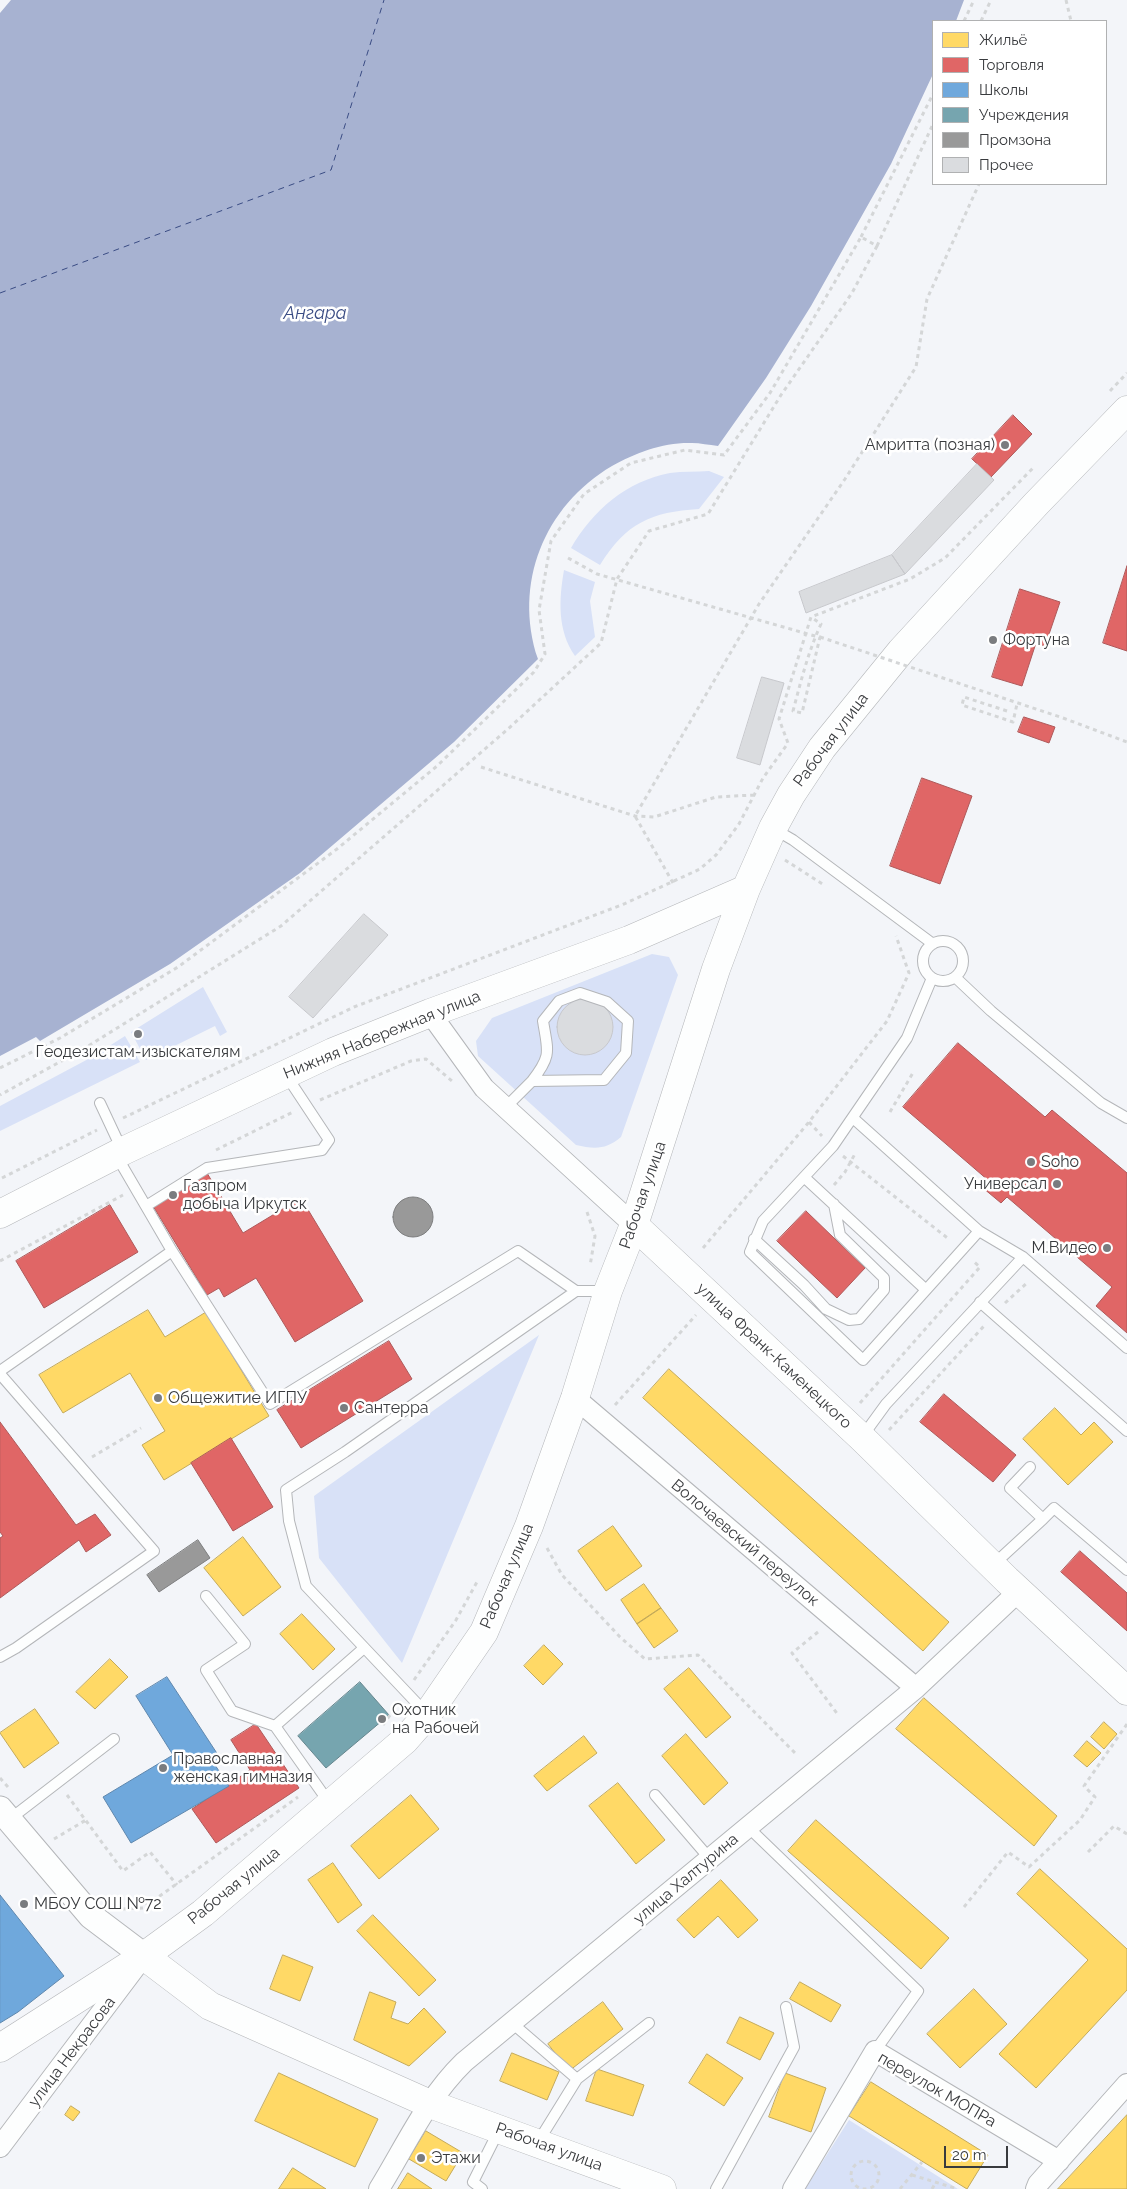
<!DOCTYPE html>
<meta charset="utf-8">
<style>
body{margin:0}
#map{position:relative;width:1127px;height:2189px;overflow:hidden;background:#f3f5f9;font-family:Raleway,sans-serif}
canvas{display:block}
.legend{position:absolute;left:932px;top:20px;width:175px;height:165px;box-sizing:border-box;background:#fff;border:1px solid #b0b1b2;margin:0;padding:6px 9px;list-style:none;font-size:15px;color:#393b3e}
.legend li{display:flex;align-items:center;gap:10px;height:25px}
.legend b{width:25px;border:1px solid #b0b1b2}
.scale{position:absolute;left:944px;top:2146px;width:64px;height:22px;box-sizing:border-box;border:2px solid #393b3e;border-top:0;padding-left:6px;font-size:15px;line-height:18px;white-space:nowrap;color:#393b3e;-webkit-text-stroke:4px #fff;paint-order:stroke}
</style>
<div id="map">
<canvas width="1127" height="2189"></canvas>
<ul class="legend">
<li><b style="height:14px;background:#ffd966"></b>Жильё</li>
<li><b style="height:14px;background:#e06666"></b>Торговля</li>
<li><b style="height:14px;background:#6fa8dc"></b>Школы</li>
<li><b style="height:14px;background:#76a5af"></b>Учреждения</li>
<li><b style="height:14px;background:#999"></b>Промзона</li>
<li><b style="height:14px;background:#dadcdf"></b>Прочее</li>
</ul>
<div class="scale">20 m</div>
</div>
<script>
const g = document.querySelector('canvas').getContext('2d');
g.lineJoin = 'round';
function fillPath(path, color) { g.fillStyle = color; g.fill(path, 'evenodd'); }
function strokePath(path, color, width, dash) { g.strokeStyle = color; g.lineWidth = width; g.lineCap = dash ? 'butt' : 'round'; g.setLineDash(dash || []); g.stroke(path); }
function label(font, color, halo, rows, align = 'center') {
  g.font = font + ' Raleway,sans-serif'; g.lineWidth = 5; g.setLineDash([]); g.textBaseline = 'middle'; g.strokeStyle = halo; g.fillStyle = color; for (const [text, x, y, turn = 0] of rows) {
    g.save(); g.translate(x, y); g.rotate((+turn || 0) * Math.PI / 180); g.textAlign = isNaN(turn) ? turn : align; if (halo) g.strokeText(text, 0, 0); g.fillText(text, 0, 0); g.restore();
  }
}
fillPath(new Path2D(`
 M 709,471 L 724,477 L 699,509 C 651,512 626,523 600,565 L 571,548 C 593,510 627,481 670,473 C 683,471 696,472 709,471 Z
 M 564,570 L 595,582 L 590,601 L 595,637 L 575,656 C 557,630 559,599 564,570 Z
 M 652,954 L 669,957 L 678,975 L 621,1137 C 606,1150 594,1149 576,1145 L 478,1056 L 476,1041 L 492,1018 Z
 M 203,987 L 227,1032 L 220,1036 L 215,1026 L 146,1060 L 131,1032 Z
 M 125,1036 L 140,1062 L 0,1131 L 0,1106 L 92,1057 Z
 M 539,1335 L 402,1663 L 319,1558 L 314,1496 Z
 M 849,2120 L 958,2189 L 805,2189 Z`), '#d8e1f7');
fillPath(new Path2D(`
 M 11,0 L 964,0 L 956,21 L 933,21 L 933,74 L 891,164 L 811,306 L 766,378 L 718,446 C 709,445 700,443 692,443 C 664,442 635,453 612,466 C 544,506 513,584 538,659 L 454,742 L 300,873 L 170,964 L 40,1041 L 36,1037 L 0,1056 L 0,13 Z`), '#a7b2d1');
const homes = new Path2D(`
 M 148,1310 L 165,1337 L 206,1312 L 269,1416 L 164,1480 L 142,1445 L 165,1431 L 130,1373 L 63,1413 L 39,1375 Z
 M 669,1369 L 949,1622 L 923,1651 L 643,1398 Z
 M 1055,1408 L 1081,1435 L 1094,1422 L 1113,1442 L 1068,1485 L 1023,1439 Z
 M 613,1526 L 642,1566 L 606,1591 L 578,1551 Z
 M 243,1537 L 281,1587 L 243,1616 L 204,1568 Z
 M 644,1584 L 661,1608 L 637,1624 L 621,1600 Z
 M 661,1608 L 678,1631 L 654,1648 L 637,1624 Z
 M 302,1614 L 335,1649 L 313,1670 L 280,1634 Z
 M 544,1645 L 563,1664 L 543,1685 L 524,1666 Z
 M 110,1659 L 128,1677 L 95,1709 L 76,1692 Z
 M 689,1668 L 731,1717 L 706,1738 L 664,1689 Z
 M 924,1698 L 1057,1816 L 1034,1846 L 896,1729 Z
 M 35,1709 L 59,1743 L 24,1768 L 0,1733 Z
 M 1104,1722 L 1117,1734 L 1104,1749 L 1091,1737 Z
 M 686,1734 L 728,1783 L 704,1805 L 662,1756 Z
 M 584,1736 L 597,1753 L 547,1791 L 534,1776 Z
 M 1087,1741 L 1101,1753 L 1087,1767 L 1074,1756 Z
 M 618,1783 L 665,1840 L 636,1864 L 589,1806 Z
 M 411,1795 L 439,1829 L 379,1879 L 351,1846 Z
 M 816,1820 L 949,1938 L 921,1969 L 788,1851 Z
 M 333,1863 L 362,1905 L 338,1923 L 308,1880 Z
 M 1040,1869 L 1127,1949 L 1127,1990 L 1036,2088 L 999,2054 L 1088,1960 L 1017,1894 Z
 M 721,1880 L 758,1920 L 738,1938 L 718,1916 L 694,1938 L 677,1920 Z
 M 373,1915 L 436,1980 L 419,1996 L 357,1931 Z
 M 283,1955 L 313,1967 L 300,2001 L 270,1989 Z
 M 800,1982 L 841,2005 L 831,2022 L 790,1999 Z
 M 974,1989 L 1007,2024 L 960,2068 L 927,2034 Z
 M 370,1992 L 396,2002 L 391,2018 L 408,2024 L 424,2008 L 446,2032 L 409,2066 L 354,2040 Z
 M 603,2002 L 623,2029 L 569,2071 L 548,2044 Z
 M 740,2017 L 774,2033 L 760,2060 L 727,2043 Z
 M 512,2053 L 559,2072 L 547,2100 L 500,2081 Z
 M 707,2054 L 743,2078 L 724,2106 L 689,2083 Z
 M 597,2069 L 644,2085 L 633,2116 L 586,2101 Z
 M 279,2073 L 378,2119 L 355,2167 L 255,2121 Z
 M 785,2073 L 826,2088 L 811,2132 L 769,2117 Z
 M 871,2082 L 988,2155 L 967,2189 L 849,2116 Z
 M 71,2106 L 80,2112 L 73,2121 L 65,2115 Z
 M 1127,2115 L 1127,2189 L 1058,2189 Z
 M 426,2131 L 463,2153 L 446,2181 L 409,2159 Z
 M 293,2168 L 326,2189 L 279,2189 Z
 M 408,2173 L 432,2189 L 398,2189 Z`);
fillPath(homes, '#ffd966');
strokePath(homes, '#c4aa5a', 1);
const shops = new Path2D(`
 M 1013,415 L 1032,434 L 991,477 L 972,459 Z
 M 1127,566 L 1127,651 L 1103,643 Z
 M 1020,589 L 1060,602 L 1045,646 L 1036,643 L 1022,686 L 992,677 Z
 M 1024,717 L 1055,727 L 1049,743 L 1018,732 Z
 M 922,778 L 972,796 L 940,884 L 890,866 Z
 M 958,1043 L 1045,1117 L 1052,1110 L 1127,1173 L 1127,1333 L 1096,1306 L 1112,1287 L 1007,1197 L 1001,1203 L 983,1188 L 989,1181 L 903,1107 Z
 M 207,1173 L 243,1233 L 301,1198 L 363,1301 L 295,1342 L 256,1278 L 224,1297 L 219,1288 L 207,1295 L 153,1206 Z
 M 110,1205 L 138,1252 L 44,1308 L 16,1261 Z
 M 806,1211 L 865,1268 L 837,1298 L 777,1241 Z
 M 389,1341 L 412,1379 L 301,1448 L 277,1410 Z
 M 944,1394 L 1016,1455 L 993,1482 L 920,1422 Z
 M 0,1422 L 76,1525 L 95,1514 L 111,1535 L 86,1552 L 79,1540 L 0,1598 L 0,1538 L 3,1536 L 0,1532 Z
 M 231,1438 L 273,1507 L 233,1531 L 191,1463 Z
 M 1080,1551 L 1127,1593 L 1127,1631 L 1061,1572 Z
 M 256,1724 L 299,1788 L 216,1843 L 192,1809 L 250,1770 L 231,1740 Z`);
fillPath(shops, '#e06666');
strokePath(shops, '#ae595a', 1);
const schools = new Path2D(`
 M 167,1677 L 222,1761 L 215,1765 L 229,1786 L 131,1843 L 103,1797 L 173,1755 L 136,1696 Z
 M 0,1895 L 64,1976 L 18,2012 L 0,2023 Z`);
fillPath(schools, '#6fa8dc');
strokePath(schools, '#5f87ad', 1);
const public = new Path2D(`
 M 360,1682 L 389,1715 L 326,1768 L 298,1736 Z`);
fillPath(public, '#76a5af');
strokePath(public, '#64858d', 1);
const industry = new Path2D(`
 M393 1217a20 20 0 1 1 40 0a20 20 0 1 1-40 0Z
 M 198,1540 L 210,1558 L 159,1592 L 147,1575 Z`);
fillPath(industry, '#999');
strokePath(industry, '#7c7d7e', 1);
strokePath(new Path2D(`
 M 0,293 L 331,170 L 384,0`), '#3a4c84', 1, [6, 5]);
const building = new Path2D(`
 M 977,464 L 994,480 L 905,574 L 892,555 Z
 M 892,555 L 905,574 L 806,613 L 799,592 Z
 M 762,677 L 784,683 L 760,765 L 737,758 Z
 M 364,914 L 388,935 L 313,1018 L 289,997 Z
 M557 1027a28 28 0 1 1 56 0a28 28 0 1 1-56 0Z`);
fillPath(building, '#dadcdf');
strokePath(building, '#c7c8cc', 1);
const service = new Path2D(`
 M 774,829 L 793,840 L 933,944
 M923 961a20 20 0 1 1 40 0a20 20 0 1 1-40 0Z
 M 955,977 L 991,1011 L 1101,1103 L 1127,1118
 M 932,978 L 907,1038 L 833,1146 L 763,1221 L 750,1252 L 863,1360 L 979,1231
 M 580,993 L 607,1002 L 628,1021 L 626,1053 L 604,1080 L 532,1081 C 552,1055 548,1052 543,1021 L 559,1001 Z
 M 100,1103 L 122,1150
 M 506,1107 L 532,1081
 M 853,1118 L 979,1231 L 1023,1257 L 1127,1348
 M 116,1155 L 172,1251 L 270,1404 L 518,1251 L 576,1291 L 607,1291
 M 804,1177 L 925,1289
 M 146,1206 L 207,1168 L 322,1150 L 329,1140 L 286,1075
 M 754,1239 L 804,1285 L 826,1309 L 849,1320 L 859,1319 L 884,1290 L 884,1278 L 840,1235 L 834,1204
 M 980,1302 L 1127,1431
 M 0,1371 L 172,1251
 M 0,1374 L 154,1551 L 16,1648 L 0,1657
 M 862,1437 L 886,1404 L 1023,1257
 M 1043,1519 L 1054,1508 L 1127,1570
 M 993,1565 L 1043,1519 L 1010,1488 L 1030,1467
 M 206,1596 L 245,1644 L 206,1670 L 232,1711 L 275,1726 L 330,1804
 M 427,1714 L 306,1586 L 289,1521 L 286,1490 L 345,1452 L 576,1291
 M 275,1726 L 364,1648
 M 655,1795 L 710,1859
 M 10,1819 L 114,1739
 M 748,1827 L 918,1991 L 875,2051
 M 512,2023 L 577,2079
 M 538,2142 L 577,2079 L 649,2023
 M 482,2189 L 473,2182 L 499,2130
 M 716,2189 L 794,2047 L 786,2007`);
const minor = new Path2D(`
 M 430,1013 L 484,1088 L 634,1225
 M 575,1398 L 916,1688
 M 0,2147 L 137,1965
 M 379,2189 C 406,2145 427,2098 464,2062 L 916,1688 L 1019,1591
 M 793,2189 L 875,2051 L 1059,2161
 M 1036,2189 L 1038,2184 L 1127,2084`);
const tertiary = new Path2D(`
 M 0,1809 L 91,1916 L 144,1956`);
const secondary = new Path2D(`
 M 0,1214 L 123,1151 L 333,1052 L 430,1013 L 629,940 L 746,889
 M 634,1225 L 862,1438 L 1007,1580 L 1127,1691
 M 144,1956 L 210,2006 L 430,2104 L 662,2189
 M 0,2048 L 144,1956 L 203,1913 L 405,1740 L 427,1715 L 484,1632 L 529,1526 L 575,1398 L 608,1291 L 634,1225 L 716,969 L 746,889 L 773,828 L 791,795 L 822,748 L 901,651 L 1036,504 L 1127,410`);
strokePath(service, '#b4b6b9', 12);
strokePath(minor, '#b4b6b9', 22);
strokePath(tertiary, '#b4b6b9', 27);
strokePath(secondary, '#b4b6b9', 29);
strokePath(new Path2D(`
 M 1066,0 L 1071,21
 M 964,21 L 974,0
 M 981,21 L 991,0
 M 861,237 L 933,94
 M 877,246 L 933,124
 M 1110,391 L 1127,373
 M 568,558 L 597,574 L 815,636 L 820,637 L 802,713 L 793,711 C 801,681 808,652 821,624 L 811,617
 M 1007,711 L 964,697 L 962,705 L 1013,722 L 1017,704
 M 1063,718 L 1127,742
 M 481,767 L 635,816 L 654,817 L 716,797 L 754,795
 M 785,860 L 824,885
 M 673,883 L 635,816 L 759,604 L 845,479 L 916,367 L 927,299 L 979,184
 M 0,1068 L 60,1038 L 178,967 L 337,849 L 437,766 L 534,672 L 545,654 L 539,610 L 551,541 L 584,494 L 631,463 L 685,450 L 724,455 L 770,393 L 861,237 L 877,246 L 852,293 L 781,395 L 708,514 L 649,531 L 617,579 L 601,643 L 508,729 L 281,926 L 85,1048 L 0,1095
 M 320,1100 L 411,1061 L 426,1059 L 452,1081
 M 890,1112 L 914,1071
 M 123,1118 L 354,1007 L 624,904 L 700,869 L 716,855 L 739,824 L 763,778 L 788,743 L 779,719 L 811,617 L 910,579 L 945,558 L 1033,468
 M 809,1122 L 822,1136
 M 216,1150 L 293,1112
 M 843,1156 L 950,1240
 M 2,1178 L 97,1130
 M 834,1185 L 845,1172 L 856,1152
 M 587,1212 L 595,1236 L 590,1266
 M 703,1248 L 809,1122 L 887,1021 L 909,973 L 896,936
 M 0,1261 L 123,1195
 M 1005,1303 L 1028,1282
 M 860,1403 L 980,1267 L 973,1261
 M 615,1405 L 696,1315
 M 889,1430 L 984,1326
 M 92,1457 L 141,1428
 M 547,1548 L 562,1575 L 620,1637 L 645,1659 L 698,1655 L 795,1753
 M 818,1632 L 792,1653 L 839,1716
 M 414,1680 L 456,1620 L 477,1582
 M 383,1725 L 398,1704
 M 0,1778 L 8,1787
 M 67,1795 L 123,1871 L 150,1852 L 177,1885
 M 54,1839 L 86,1820
 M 1088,1852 L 1114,1826 L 1127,1834
 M 964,1907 L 1008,1852 L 1029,1867 L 1080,1820 L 1095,1797 L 1084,1786 L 1127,1724
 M 123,1909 L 143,1908 L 298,1797
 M851 2175a14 14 0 1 1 28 0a14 14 0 1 1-28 0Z
 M 912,2175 L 958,2189
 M 900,2189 L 922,2162
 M 932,2189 L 936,2182`), '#d4d6d7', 3, [4, 4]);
strokePath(service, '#fdfefe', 10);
strokePath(minor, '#fdfefe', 20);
strokePath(tertiary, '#fdfefe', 25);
strokePath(secondary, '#fdfefe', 28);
strokePath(new Path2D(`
 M 820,637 L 1063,718`), '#d4d6d7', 3, [4, 4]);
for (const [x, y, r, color] of [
 [1005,445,5,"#7a7c7f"],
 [993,640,5,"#7a7c7f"],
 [138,1034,5,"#7a7c7f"],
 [1031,1162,5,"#7a7c7f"],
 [1057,1184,5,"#7a7c7f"],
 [173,1195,5,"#7a7c7f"],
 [1107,1248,5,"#7a7c7f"],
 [158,1398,5,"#7a7c7f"],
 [344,1408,5,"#7a7c7f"],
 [382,1719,5,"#7a7c7f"],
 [163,1768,5,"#7a7c7f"],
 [24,1904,5,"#7a7c7f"],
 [421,2158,5,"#7a7c7f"]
]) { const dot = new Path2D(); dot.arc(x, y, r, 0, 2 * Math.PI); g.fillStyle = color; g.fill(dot); strokePath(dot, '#fff', 2); }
label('16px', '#393b3e', '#fff', [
 ["Амритта (позная)",995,445,"right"],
 ["Фортуна",1003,640],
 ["Геодезистам-изыскателям",138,1052,"center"],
 ["Soho",1041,1162],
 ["Универсал",1047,1184,"right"],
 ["Газпром",183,1186],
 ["добыча Иркутск",183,1204],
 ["М.Видео",1097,1248,"right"],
 ["Общежитие ИГПУ",168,1398],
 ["Сантерра",354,1408],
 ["Охотник",392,1710],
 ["на Рабочей",392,1728],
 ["Православная",173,1759],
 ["женская гимназия",173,1777],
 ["МБОУ СОШ №72",34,1904],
 ["Этажи",431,2158]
], 'left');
label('16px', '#393b3e', '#fff', [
 ["Рабочая улица",831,740,-53],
 ["Нижняя Набережная улица",382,1035,-22],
 ["Рабочая улица",643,1195,-71],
 ["улица Франк-Каменецкого",774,1356,43],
 ["Волочаевский переулок",745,1543,40],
 ["Рабочая улица",507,1576,-67],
 ["улица Халтурина",686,1879,-40],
 ["Рабочая улица",234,1886,-39],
 ["улица Некрасова",72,2052,-53],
 ["переулок МОПРа",937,2090,30],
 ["Рабочая улица",549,2147,20]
]);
label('italic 18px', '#3a4c84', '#fff', [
 ["Ангара",315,314]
]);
</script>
